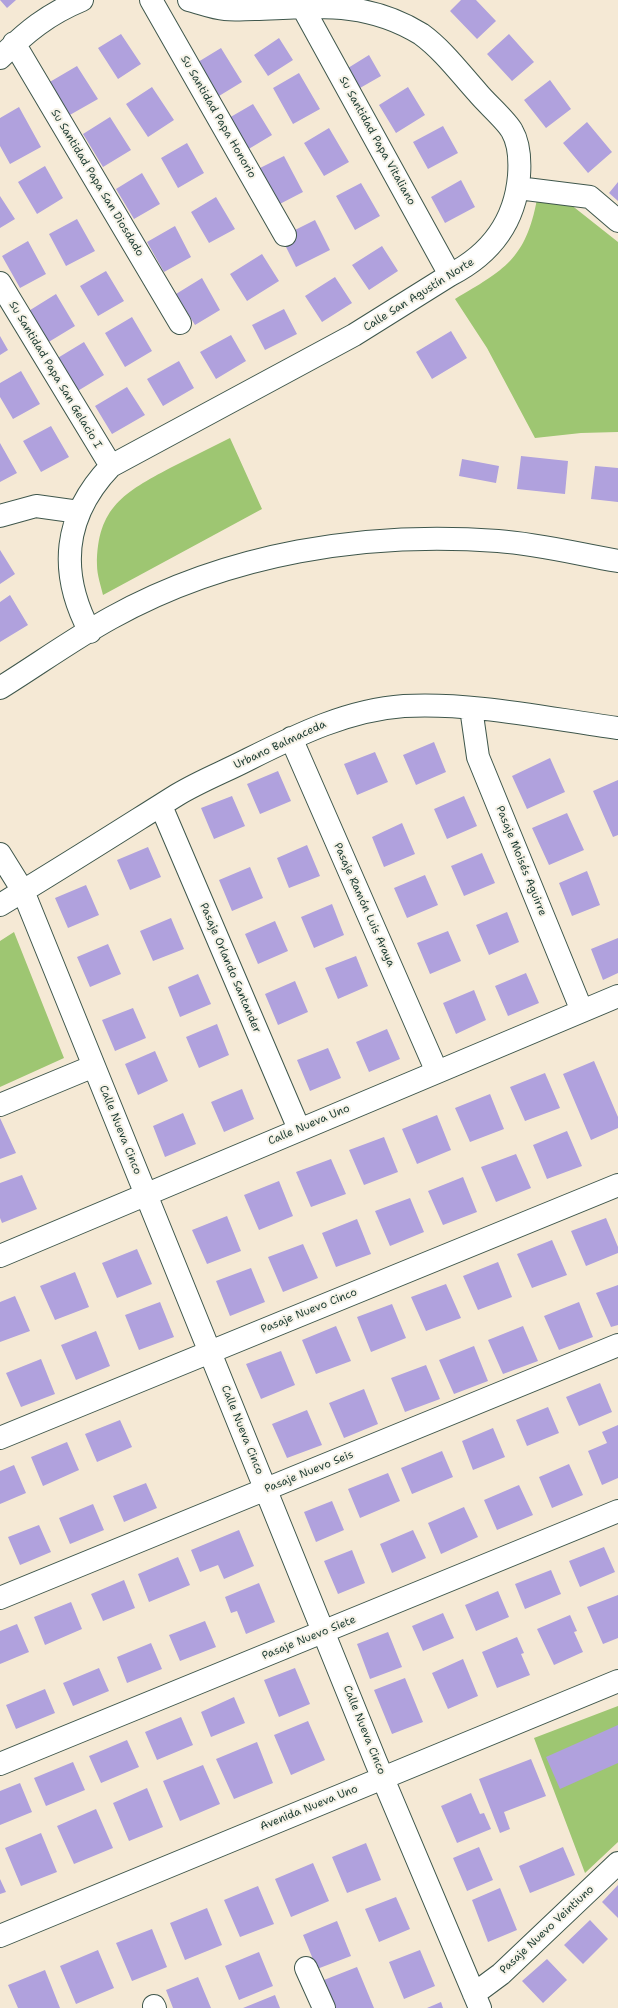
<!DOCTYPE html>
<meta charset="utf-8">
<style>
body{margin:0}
canvas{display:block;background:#f5e9d5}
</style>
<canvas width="618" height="2008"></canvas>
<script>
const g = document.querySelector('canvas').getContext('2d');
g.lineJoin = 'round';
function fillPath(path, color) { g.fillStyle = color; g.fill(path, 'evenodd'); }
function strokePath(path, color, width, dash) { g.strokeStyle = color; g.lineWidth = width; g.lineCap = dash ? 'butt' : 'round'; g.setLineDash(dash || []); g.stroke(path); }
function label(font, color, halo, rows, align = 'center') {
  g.font = font + ' "Shantell Sans",sans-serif'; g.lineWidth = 4; g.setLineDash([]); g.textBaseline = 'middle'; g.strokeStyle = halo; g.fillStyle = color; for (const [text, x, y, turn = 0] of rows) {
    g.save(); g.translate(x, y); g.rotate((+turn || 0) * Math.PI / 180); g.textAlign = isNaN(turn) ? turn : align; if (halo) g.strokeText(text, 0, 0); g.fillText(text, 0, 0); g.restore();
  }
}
fillPath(new Path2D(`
 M 537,199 L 570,204 L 618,242 L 618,432 L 581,433 L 535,438 L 487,348 L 455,299 C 504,270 526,259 537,199 Z
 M 230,438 L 262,509 L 103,595 C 101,586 97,575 97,565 C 97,507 125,492 170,468 C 190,458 210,448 230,438 Z
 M 14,932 L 64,1058 L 0,1087 L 0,941 Z
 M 618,1706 L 618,1842 L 585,1873 L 534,1738 Z`), '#9ec672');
fillPath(new Path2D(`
 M 0,0 L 16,0 L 7,8 Z
 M 461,0 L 476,0 L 496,21 L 477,39 L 450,11 Z
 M 121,34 L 141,64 L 118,79 L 98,48 Z
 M 509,34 L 534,62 L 512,81 L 487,54 Z
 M 279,38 L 293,60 L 268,76 L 254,55 Z
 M 221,48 L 242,82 L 219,96 L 198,62 Z
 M 369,55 L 381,76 L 360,88 L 348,68 Z
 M 77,66 L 98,99 L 68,116 L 48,83 Z
 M 299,73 L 320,109 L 293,124 L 273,88 Z
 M 550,80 L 571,109 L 546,128 L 524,100 Z
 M 152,87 L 174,120 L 148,137 L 126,104 Z
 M 408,87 L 425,115 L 396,133 L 379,105 Z
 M 253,104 L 272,135 L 242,153 L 222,122 Z
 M 19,107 L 41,147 L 10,164 L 0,146 L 0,118 Z
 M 110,117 L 131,150 L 103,167 L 83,134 Z
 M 587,122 L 612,152 L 588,173 L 563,143 Z
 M 443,126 L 458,153 L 428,169 L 413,142 Z
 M 329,128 L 349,162 L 324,176 L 304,143 Z
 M 187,143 L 204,173 L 178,188 L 161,158 Z
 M 284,156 L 303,192 L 272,208 L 254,171 Z
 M 45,166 L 63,198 L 37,214 L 18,182 Z
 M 142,173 L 160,204 L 134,219 L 116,189 Z
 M 461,180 L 475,207 L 445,223 L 431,197 Z
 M 618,182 L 618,201 L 609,193 Z
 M 361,183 L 380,216 L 355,230 L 336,196 Z
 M 0,196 L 15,219 L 0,228 Z
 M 216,197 L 235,229 L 209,243 L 191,212 Z
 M 77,219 L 95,251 L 66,266 L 49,234 Z
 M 315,220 L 330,250 L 296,267 L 281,237 Z
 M 175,226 L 191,257 L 164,272 L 147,242 Z
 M 28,241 L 46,274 L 20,288 L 2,256 Z
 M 382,246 L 398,271 L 369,290 L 352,265 Z
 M 262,254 L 279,281 L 247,301 L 230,274 Z
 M 106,271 L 124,301 L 98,316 L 80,286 Z
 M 335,277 L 352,303 L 322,322 L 305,296 Z
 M 202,278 L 220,310 L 195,325 L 176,294 Z
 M 56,294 L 75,326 L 47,343 L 27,312 Z
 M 284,309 L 297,334 L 265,350 L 252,325 Z
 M 132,317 L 152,351 L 125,367 L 105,333 Z
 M 451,331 L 467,358 L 432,379 L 416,352 Z
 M 231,335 L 246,361 L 216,379 L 200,352 Z
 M 0,336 L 8,350 L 0,355 Z
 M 84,342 L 104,375 L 76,392 L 56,359 Z
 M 179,361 L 194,388 L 163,406 L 147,379 Z
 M 21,371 L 40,404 L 13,419 L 0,397 L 0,383 Z
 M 127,387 L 145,415 L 112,434 L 95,406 Z
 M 51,426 L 69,457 L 41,472 L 23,441 Z
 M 0,443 L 17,473 L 0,482 Z
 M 521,456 L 568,461 L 565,494 L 517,489 Z
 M 462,459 L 499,466 L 496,483 L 459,476 Z
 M 595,466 L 618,468 L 618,502 L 591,499 Z
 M 0,550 L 15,574 L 0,584 Z
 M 10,595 L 28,625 L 0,642 L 0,602 Z
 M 434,742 L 446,772 L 416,785 L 403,755 Z
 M 375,752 L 388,782 L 357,795 L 344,764 Z
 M 550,758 L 565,792 L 527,809 L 512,776 Z
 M 278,771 L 291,801 L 260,814 L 247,784 Z
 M 618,780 L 618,835 L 613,837 L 593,791 Z
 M 232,796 L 245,826 L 214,839 L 201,808 Z
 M 464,796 L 477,826 L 447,839 L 434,809 Z
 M 567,813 L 584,850 L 549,865 L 532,828 Z
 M 402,823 L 415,854 L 384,867 L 372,837 Z
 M 307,845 L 320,876 L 289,888 L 277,858 Z
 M 148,847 L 161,877 L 130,890 L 117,860 Z
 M 482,853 L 495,883 L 464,896 L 451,866 Z
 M 250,867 L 263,898 L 232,911 L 219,880 Z
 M 587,871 L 600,905 L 572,916 L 559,883 Z
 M 425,875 L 438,905 L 407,918 L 394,888 Z
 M 86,885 L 99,915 L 68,928 L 55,898 Z
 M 332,904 L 344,935 L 314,948 L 301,917 Z
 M 507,912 L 519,942 L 489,955 L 476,925 Z
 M 171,918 L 184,949 L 153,961 L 140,931 Z
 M 275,921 L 288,951 L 258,964 L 245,934 Z
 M 448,931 L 461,961 L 430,974 L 417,943 Z
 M 618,938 L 618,973 L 603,980 L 591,949 Z
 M 108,944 L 121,974 L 90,987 L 77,957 Z
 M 356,956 L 368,986 L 338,999 L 325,968 Z
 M 526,973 L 539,1003 L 508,1016 L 495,986 Z
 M 198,974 L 211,1004 L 180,1017 L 168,987 Z
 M 295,981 L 308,1012 L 278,1025 L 265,994 Z
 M 474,990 L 486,1020 L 456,1034 L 443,1003 Z
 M 133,1008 L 146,1038 L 115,1051 L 102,1020 Z
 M 217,1024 L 229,1055 L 199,1068 L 186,1037 Z
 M 387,1029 L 400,1059 L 369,1072 L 356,1042 Z
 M 328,1048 L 341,1078 L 310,1091 L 297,1060 Z
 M 155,1051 L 168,1081 L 138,1095 L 125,1064 Z
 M 594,1061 L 618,1117 L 618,1128 L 591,1140 L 563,1074 Z
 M 545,1073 L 560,1108 L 525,1121 L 510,1087 Z
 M 242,1089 L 254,1119 L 224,1132 L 211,1102 Z
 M 490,1094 L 504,1129 L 470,1142 L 455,1108 Z
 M 183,1113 L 196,1144 L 165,1157 L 153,1126 Z
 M 437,1115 L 451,1150 L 417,1164 L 402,1129 Z
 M 0,1118 L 16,1153 L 0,1159 Z
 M 567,1131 L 582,1166 L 547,1179 L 533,1145 Z
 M 384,1137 L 398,1172 L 364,1185 L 349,1150 Z
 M 516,1154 L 531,1188 L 496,1202 L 481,1167 Z
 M 331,1159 L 346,1194 L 311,1207 L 296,1172 Z
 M 22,1175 L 37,1209 L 2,1223 L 0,1218 L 0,1183 Z
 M 463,1177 L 477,1212 L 443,1225 L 428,1191 Z
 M 279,1181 L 293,1216 L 259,1230 L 244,1195 Z
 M 410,1198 L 424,1232 L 390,1246 L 375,1211 Z
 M 227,1216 L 241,1251 L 207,1264 L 192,1230 Z
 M 606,1218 L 618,1247 L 618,1253 L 586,1266 L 571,1231 Z
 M 357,1219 L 371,1254 L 336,1267 L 322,1233 Z
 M 552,1240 L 567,1275 L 532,1288 L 517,1254 Z
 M 303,1244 L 318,1278 L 283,1292 L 268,1257 Z
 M 137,1249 L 152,1284 L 117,1298 L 102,1263 Z
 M 498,1262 L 512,1297 L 478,1310 L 463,1276 Z
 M 251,1268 L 265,1302 L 230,1316 L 216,1281 Z
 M 75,1272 L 89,1307 L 55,1320 L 40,1286 Z
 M 446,1284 L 461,1318 L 426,1331 L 411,1297 Z
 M 618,1285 L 618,1325 L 611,1327 L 596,1293 Z
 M 15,1296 L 30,1331 L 0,1342 L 0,1302 Z
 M 160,1302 L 174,1337 L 139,1350 L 125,1315 Z
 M 579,1302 L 593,1337 L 559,1350 L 544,1316 Z
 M 392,1304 L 406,1338 L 371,1352 L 357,1317 Z
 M 336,1326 L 351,1361 L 316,1374 L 302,1340 Z
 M 523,1326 L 538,1361 L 503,1374 L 488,1340 Z
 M 96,1331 L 110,1366 L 76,1380 L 61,1345 Z
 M 474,1346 L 488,1381 L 454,1394 L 439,1360 Z
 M 281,1351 L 295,1385 L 261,1399 L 246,1364 Z
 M 41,1359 L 55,1394 L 21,1407 L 6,1373 Z
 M 426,1365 L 440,1399 L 405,1412 L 391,1378 Z
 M 600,1383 L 612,1412 L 579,1426 L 566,1397 Z
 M 364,1389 L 378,1424 L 344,1438 L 329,1403 Z
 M 548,1407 L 559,1433 L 527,1446 L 516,1420 Z
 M 307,1410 L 322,1445 L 287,1458 L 272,1424 Z
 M 120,1420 L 132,1447 L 97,1462 L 85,1434 Z
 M 618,1425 L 618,1478 L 602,1485 L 588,1451 L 607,1443 L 602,1432 Z
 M 493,1428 L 505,1457 L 473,1470 L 462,1441 Z
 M 67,1442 L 79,1470 L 43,1486 L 31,1457 Z
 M 442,1451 L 453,1477 L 412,1494 L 401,1468 Z
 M 569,1464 L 583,1495 L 552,1508 L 539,1477 Z
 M 14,1465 L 26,1493 L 0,1504 L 0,1471 Z
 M 388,1473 L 400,1501 L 360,1518 L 348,1489 Z
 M 146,1483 L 157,1508 L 124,1522 L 113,1496 Z
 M 519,1485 L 533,1515 L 497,1530 L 484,1500 Z
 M 332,1501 L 344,1530 L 316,1542 L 304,1512 Z
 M 93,1504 L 104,1530 L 70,1544 L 59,1518 Z
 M 464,1507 L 478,1537 L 441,1554 L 428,1523 Z
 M 39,1525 L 51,1552 L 20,1565 L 8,1537 Z
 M 239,1530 L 254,1566 L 224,1579 L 218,1565 L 200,1572 L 191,1550 Z
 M 413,1530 L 426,1558 L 392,1573 L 380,1544 Z
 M 604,1547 L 615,1572 L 580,1587 L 569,1561 Z
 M 352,1550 L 365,1583 L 338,1594 L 324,1561 Z
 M 178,1557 L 190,1585 L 149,1602 L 138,1574 Z
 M 551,1570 L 561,1594 L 525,1609 L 515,1584 Z
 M 124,1580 L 135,1608 L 103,1621 L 91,1594 Z
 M 259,1583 L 275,1622 L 246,1634 L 237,1611 L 231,1613 L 225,1597 Z
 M 498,1591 L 509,1617 L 476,1631 L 465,1605 Z
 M 618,1595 L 618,1638 L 603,1644 L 587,1607 Z
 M 71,1602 L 82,1629 L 45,1645 L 34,1617 Z
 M 443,1613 L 454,1638 L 423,1651 L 412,1626 Z
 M 570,1615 L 577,1631 L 574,1632 L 583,1652 L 554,1665 L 537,1629 Z
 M 205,1621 L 216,1647 L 180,1661 L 169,1635 Z
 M 17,1624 L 29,1652 L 0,1664 L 0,1631 Z
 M 388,1632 L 402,1667 L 370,1679 L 357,1644 Z
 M 517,1637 L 524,1653 L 521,1654 L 530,1675 L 497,1688 L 482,1652 Z
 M 151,1643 L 162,1669 L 127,1683 L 117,1657 Z
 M 463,1659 L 478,1696 L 448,1709 L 432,1673 Z
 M 99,1668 L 109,1691 L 73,1706 L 63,1683 Z
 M 295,1668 L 310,1704 L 279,1717 L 264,1680 Z
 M 405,1678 L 423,1722 L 392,1734 L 374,1690 Z
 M 45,1689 L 55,1713 L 16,1729 L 6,1705 Z
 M 234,1697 L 245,1723 L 211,1737 L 201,1712 Z
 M 181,1717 L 193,1745 L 157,1760 L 145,1732 Z
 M 308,1721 L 325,1760 L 291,1775 L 274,1735 Z
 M 618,1725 L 618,1763 L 560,1789 L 546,1757 Z
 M 127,1740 L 139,1767 L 101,1783 L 89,1756 Z
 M 257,1742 L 273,1783 L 234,1799 L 216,1759 Z
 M 531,1759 L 546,1796 L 504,1812 L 510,1829 L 500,1833 L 479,1779 Z
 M 73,1762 L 85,1790 L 46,1806 L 34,1778 Z
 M 203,1765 L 220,1804 L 180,1821 L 163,1781 Z
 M 20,1783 L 32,1812 L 0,1825 L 0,1791 Z
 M 147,1788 L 163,1827 L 129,1841 L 113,1803 Z
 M 471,1793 L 480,1814 L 484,1813 L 491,1829 L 457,1843 L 441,1806 Z
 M 96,1809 L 113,1848 L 74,1864 L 57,1826 Z
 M 41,1833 L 57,1872 L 21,1886 L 5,1848 Z
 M 366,1843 L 381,1880 L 347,1893 L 332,1857 Z
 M 479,1847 L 493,1880 L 467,1891 L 453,1858 Z
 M 563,1847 L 575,1875 L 530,1893 L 519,1866 Z
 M 313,1863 L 329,1901 L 291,1917 L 275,1879 Z
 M 0,1879 L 6,1892 L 0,1894 Z
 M 618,1885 L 618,1918 L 602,1902 Z
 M 258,1886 L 274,1924 L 240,1937 L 224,1900 Z
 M 500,1888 L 517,1930 L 488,1942 L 472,1900 Z
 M 396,1897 L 410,1929 L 379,1942 L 365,1909 Z
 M 207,1908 L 222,1945 L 185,1960 L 170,1923 Z
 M 590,1920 L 608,1939 L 583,1964 L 564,1945 Z
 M 337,1921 L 351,1956 L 317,1969 L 303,1935 Z
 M 152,1929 L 167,1967 L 132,1981 L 116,1943 Z
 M 98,1950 L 114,1988 L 76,2004 L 60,1966 Z
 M 420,1950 L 435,1986 L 404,1999 L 389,1962 Z
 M 259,1952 L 273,1986 L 239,2000 L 225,1966 Z
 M 547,1959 L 567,1980 L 543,2003 L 522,1981 Z
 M 357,1967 L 374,2008 L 335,2008 L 324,1980 Z
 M 45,1970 L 60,2008 L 18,2008 L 8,1985 Z
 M 198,1977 L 211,2008 L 173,2008 L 166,1990 Z
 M 275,1995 L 280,2008 L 243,2008 Z
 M 441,2002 L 443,2008 L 427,2008 Z`), '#b0a1dd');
const minor = new Path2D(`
 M 151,0 L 285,235
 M 303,8 L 450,275
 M 14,43 L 180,323
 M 0,58 C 26,32 48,14 82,0
 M 518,188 L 590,197 L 618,221
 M 0,283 L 111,466
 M 0,516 L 36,506 L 79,512
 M 90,632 C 58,572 63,516 111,466 L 354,335 L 450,275 C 491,254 515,222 519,176 C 520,162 519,143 512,131 C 507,121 486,103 478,93 C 460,73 443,50 421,34 C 366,0 317,7 255,9 C 245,9 234,10 225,9 C 213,8 201,3 189,0
 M 0,688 C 37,665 73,639 111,618 C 228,553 366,531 498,541 C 539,544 578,554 618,561
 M 471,708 L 478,757 L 582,1011
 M 291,738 L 437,1072
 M 161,806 L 299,1129
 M 0,854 L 23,891 L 376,1762 L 480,2008
 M 0,905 C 60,869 118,832 177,795 C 200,781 226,771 249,759 C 299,734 348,710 404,706 C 472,702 550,719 618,728
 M 0,1105 L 94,1066
 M 0,1256 L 618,996
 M 0,1438 L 618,1185
 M 0,1598 L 618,1345
 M 0,1764 L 618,1511
 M 0,1936 L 618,1681
 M 306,1968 L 324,2008
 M 474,1994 L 501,1974 L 618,1863
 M 154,2006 L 155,2008`);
strokePath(minor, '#3f574c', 24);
strokePath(minor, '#fff', 22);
label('11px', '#1f3d34', '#f7f3e8', [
 ["Su Santidad Papa Honorio",218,117,60],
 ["Su Santidad Papa Vitaliano",377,141,61],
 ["Su Santidad Papa San Diosdado",97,183,59],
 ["Calle San Agustín Norte",419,295,-32],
 ["Su Santidad Papa San Gelacio I",55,375,59],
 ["Urbano Balmaceda",280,745,-25],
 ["Pasaje Moisés Aguirre",521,861,68],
 ["Pasaje Ramón Luis Araya",364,905,66],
 ["Pasaje Orlando Santander",230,968,67],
 ["Calle Nueva Uno",309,1125,-23],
 ["Calle Nueva Cinco",120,1130,68],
 ["Pasaje Nuevo Cinco",309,1311,-22],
 ["Calle Nueva Cinco",242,1430,68],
 ["Pasaje Nuevo Seis",309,1472,-22],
 ["Pasaje Nuevo Siete",309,1638,-22],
 ["Calle Nueva Cinco",364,1730,68],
 ["Avenida Nueva Uno",309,1808,-22],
 ["Pasaje Nuevo Veintiuno",547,1930,-43]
]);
</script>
